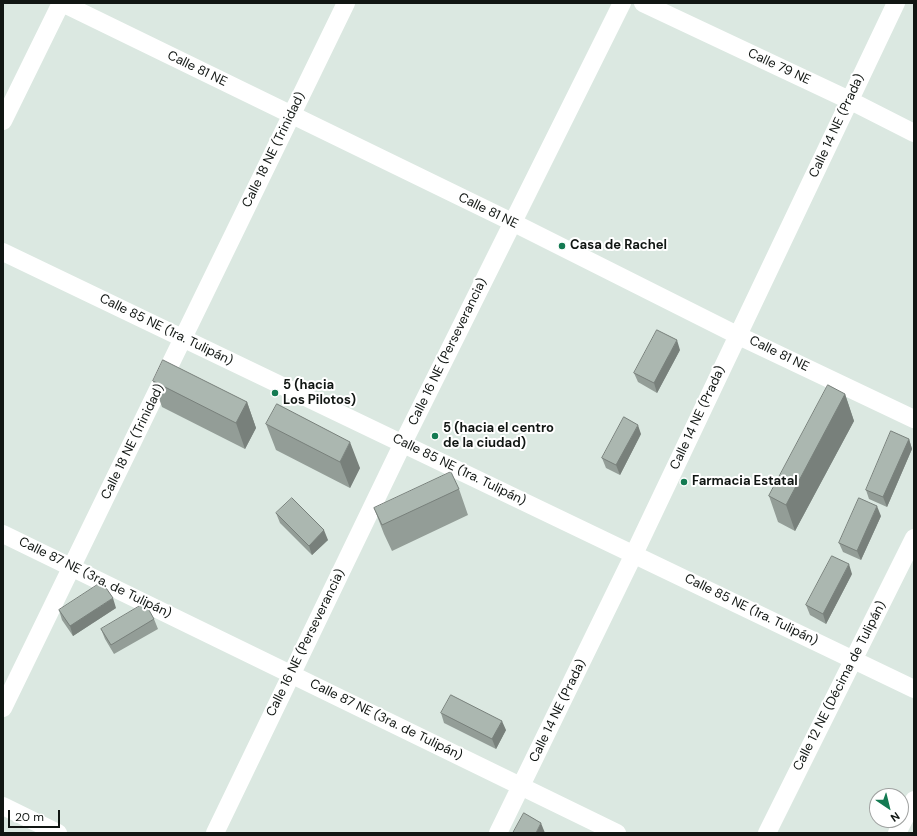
<!DOCTYPE html>
<meta charset="utf-8">
<style>
body{margin:0}
#map{position:relative;width:917px;height:836px;overflow:hidden;background:#dbe8e1;font-family:"DM Sans",sans-serif}
canvas{display:block}
.frame{position:absolute;inset:0;border:4px solid #111613;pointer-events:none}
.north{position:absolute;left:869px;top:788px;width:40px;height:40px;box-sizing:border-box;background:#fff;border:1px solid #a0a2a1;border-radius:50%;rotate:145deg;font-size:11px;font-weight:700;line-height:16px;text-align:center;color:#111613}
.north::after{content:'';display:block;margin:auto;width:14px;height:18px;background:#147a52;clip-path:polygon(50% 0,100% 100%,50% 72%,0 100%)}
.scale{position:absolute;left:8px;top:810px;width:52px;height:18px;box-sizing:border-box;border:2px solid #111613;border-top:0;padding-left:5px;font-size:12px;line-height:14px;white-space:nowrap;color:#111613;-webkit-text-stroke:3px #fff;paint-order:stroke}
</style>
<div id="map">
<canvas width="917" height="836"></canvas>
<div class="frame"></div>
<div class="north">N</div>
<div class="scale">20 m</div>
</div>
<script>
const g = document.querySelector('canvas').getContext('2d');
g.lineJoin = 'round';
function strokePath(path, color, width, dash) { g.strokeStyle = color; g.lineWidth = width; g.lineCap = dash ? 'butt' : 'round'; g.setLineDash(dash || []); g.stroke(path); }
function fillPath(path, color) { g.fillStyle = color; g.fill(path, 'evenodd'); }
function label(font, color, halo, rows, align = 'center') {
  g.font = font + ' "DM Sans",sans-serif'; g.lineWidth = 4; g.setLineDash([]); g.textBaseline = 'middle'; g.strokeStyle = halo; g.fillStyle = color; for (const [text, x, y, turn = 0] of rows) {
    g.save(); g.translate(x, y); g.rotate((+turn || 0) * Math.PI / 180); g.textAlign = isNaN(turn) ? turn : align; if (halo) g.strokeText(text, 0, 0); g.fillText(text, 0, 0); g.restore();
  }
}
strokePath(new Path2D(`
 M 62,3 L 512,222 L 737,335 L 914,419
 M 643,3 L 849,100 L 914,133
 M 3,121 L 61,3
 M 3,252 L 914,689
 M 3,534 L 617,833
 M 3,708 L 346,3
 M 3,806 L 58,833
 M 215,833 L 403,443 L 622,3
 M 498,833 L 634,554 L 896,3
 M 767,833 L 914,538
 M 897,833 L 914,800`), '#fff', 18);
fillPath(new Path2D(`
 M 680,350 L 657,393 L 638,382 L 634,373 Z
 M 153,381 L 247,402 L 256,428 L 245,449 L 162,407 Z
 M 845,394 L 854,421 L 795,531 L 778,522 L 769,496 Z
 M 266,424 L 360,468 L 350,488 L 276,450 Z
 M 641,434 L 620,475 L 606,468 L 602,458 Z
 M 909,439 L 912,449 L 887,507 L 869,499 L 866,490 Z
 M 459,489 L 468,515 L 392,551 L 384,534 L 374,508 Z
 M 276,513 L 328,540 L 312,555 L 280,523 Z
 M 881,516 L 861,560 L 843,552 L 839,543 Z
 M 852,574 L 826,624 L 810,615 L 806,605 Z
 M 116,608 L 73,636 L 62,620 L 59,610 Z
 M 154,619 L 158,629 L 114,654 L 105,639 L 101,629 Z
 M 441,713 L 506,730 L 496,749 L 444,723 Z`), '#939d97');
fillPath(new Path2D(`
 M 677,340 L 680,350 L 657,393 L 654,383 Z
 M 845,394 L 854,421 L 795,531 L 786,505 Z
 M 247,402 L 256,428 L 245,449 L 236,423 Z
 M 638,425 L 641,434 L 620,475 L 616,465 Z
 M 909,439 L 912,449 L 887,507 L 883,497 Z
 M 350,442 L 360,468 L 350,488 L 340,462 Z
 M 877,506 L 881,516 L 861,560 L 857,551 Z
 M 324,530 L 328,540 L 312,555 L 309,546 Z
 M 849,564 L 852,574 L 826,624 L 823,614 Z
 M 113,598 L 116,608 L 73,636 L 70,626 Z
 M 502,721 L 506,730 L 496,749 L 492,739 Z
 M 541,823 L 545,833 L 536,833 Z`), '#78807b');
const building = new Path2D(`
 M 657,330 L 677,340 L 654,383 L 634,373 Z
 M 163,360 L 247,402 L 236,423 L 153,381 Z
 M 828,385 L 845,394 L 786,505 L 769,496 Z
 M 277,404 L 350,442 L 340,462 L 266,424 Z
 M 624,417 L 638,425 L 616,465 L 602,458 Z
 M 891,431 L 909,439 L 883,497 L 866,490 Z
 M 451,472 L 459,489 L 382,525 L 374,508 Z
 M 292,498 L 324,530 L 309,546 L 276,513 Z
 M 859,498 L 877,506 L 857,551 L 839,543 Z
 M 832,556 L 849,564 L 823,614 L 806,605 Z
 M 102,582 L 113,598 L 70,626 L 59,610 Z
 M 145,603 L 154,619 L 111,645 L 101,629 Z
 M 451,695 L 502,721 L 492,739 L 441,713 Z
 M 524,813 L 541,823 L 536,833 L 513,833 Z`);
fillPath(building, '#abb7b0');
strokePath(building, '#78807b', 1);
for (const [x, y, r, color] of [
 [562,246,4,"#147a52"],
 [275,393,4,"#147a52"],
 [435,436,4,"#147a52"],
 [684,482,4,"#147a52"]
]) { const dot = new Path2D(); dot.arc(x, y, r, 0, 2 * Math.PI); g.fillStyle = color; g.fill(dot); strokePath(dot, '#fff', 1.5); }
label('13px', '#111613', '#fff', [
 ["Calle 79 NE",779,67,25],
 ["Calle 81 NE",197,69,26],
 ["Calle 14 NE (Prada)",837,126,-65],
 ["Calle 18 NE (Trinidad)",274,150,-64],
 ["Calle 81 NE",488,211,26],
 ["Calle 85 NE (1ra. Tulipán)",166,330,26],
 ["Calle 16 NE (Perseverancia)",448,352,-64],
 ["Calle 81 NE",779,354,26],
 ["Calle 14 NE (Prada)",698,418,-65],
 ["Calle 18 NE (Trinidad)",133,442,-64],
 ["Calle 85 NE (1ra. Tulipán)",459,470,26],
 ["Calle 87 NE (3ra. de Tulipán)",95,578,26],
 ["Calle 85 NE (1ra. Tulipán)",751,610,26],
 ["Calle 16 NE (Perseverancia)",306,643,-64],
 ["Calle 12 NE (Décima de Tulipán)",840,686,-63],
 ["Calle 14 NE (Prada)",558,711,-64],
 ["Calle 87 NE (3ra. de Tulipán)",386,720,26]
]);
label('bold 13px', '#111613', '#fff', [
 ["Casa de Rachel",570,246],
 ["5 (hacia",283,386],
 ["Los Pilotos)",283,401],
 ["5 (hacia el centro",443,429],
 ["de la ciudad)",443,444],
 ["Farmacia Estatal",692,482]
], 'left');
</script>
